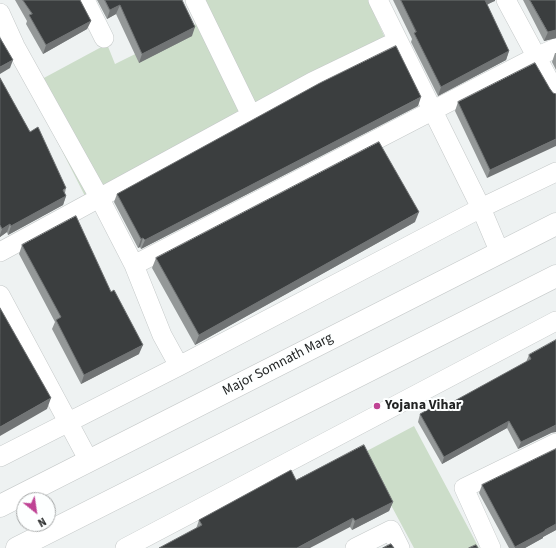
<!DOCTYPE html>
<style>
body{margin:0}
#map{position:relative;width:556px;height:548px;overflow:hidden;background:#eef2f2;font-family:"Source Sans 3",sans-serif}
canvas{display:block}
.north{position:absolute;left:16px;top:492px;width:40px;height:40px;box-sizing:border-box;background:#fdffff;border:1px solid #a5a7a7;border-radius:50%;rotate:150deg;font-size:11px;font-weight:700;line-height:16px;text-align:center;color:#222424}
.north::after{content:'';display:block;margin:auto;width:14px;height:18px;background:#bf4394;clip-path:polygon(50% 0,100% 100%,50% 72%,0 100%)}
</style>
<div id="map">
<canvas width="556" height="548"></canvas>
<div class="north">N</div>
</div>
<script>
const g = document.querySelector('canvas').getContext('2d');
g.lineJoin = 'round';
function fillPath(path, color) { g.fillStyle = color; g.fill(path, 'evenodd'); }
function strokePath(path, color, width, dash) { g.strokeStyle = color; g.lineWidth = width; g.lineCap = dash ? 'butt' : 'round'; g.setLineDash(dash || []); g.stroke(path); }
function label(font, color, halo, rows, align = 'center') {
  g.font = font + ' "Source Sans 3",sans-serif'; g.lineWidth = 4; g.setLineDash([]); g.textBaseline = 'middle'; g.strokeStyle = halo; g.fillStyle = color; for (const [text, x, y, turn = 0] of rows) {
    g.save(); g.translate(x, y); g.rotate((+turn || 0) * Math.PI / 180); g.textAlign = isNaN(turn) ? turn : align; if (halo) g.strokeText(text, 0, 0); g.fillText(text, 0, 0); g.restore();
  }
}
fillPath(new Path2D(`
 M 194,0 L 368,0 L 386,40 L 85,196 L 29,86 L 107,44 L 115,64 L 202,21 Z
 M 414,426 L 479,548 L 414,548 L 363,453 Z`), '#ccddc9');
const minor = new Path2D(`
 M 85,0 L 104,38
 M 195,0 L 251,115
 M 378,0 L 481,208 L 500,253
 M 506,0 L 556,93
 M 0,13 L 15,46 L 99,197 L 134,265 L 162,335 L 179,366
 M 0,252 L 312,82 L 397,41
 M 134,265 L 536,57 L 556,48
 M 0,295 L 89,461
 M 0,457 L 179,366 L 481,208 L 556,172
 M 125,548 L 556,321
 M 355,548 L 391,530 L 400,548
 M 491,548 L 464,488 L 556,443`);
const secondary = new Path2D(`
 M 0,506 L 556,224
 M 17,548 L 556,276`);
strokePath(minor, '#c5c9c9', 20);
strokePath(secondary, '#c5c9c9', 23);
strokePath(minor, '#fff', 19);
strokePath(secondary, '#fff', 22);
fillPath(new Path2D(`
 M 15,0 L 80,0 L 91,21 L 87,29 L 43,54 L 26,24 L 27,21 Z
 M 97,0 L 182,0 L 192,36 L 139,63 L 116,14 L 107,19 Z
 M 393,0 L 495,0 L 487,5 L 509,51 L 506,60 L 438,96 L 411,42 L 412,39 Z
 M 523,0 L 556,0 L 556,38 L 544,41 Z
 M 555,53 L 556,53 L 556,70 L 552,62 Z
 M 0,78 L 30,132 L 66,188 L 65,193 L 66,196 L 63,205 L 8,235 L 7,232 L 0,237 Z
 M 550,89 L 553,93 L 487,178 L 455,111 L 458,102 Z
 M 418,106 L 141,249 L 140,247 L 138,248 L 114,202 L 117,194 Z
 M 415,222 L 195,345 L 152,268 L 156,258 Z
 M 22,245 L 139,354 L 81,384 L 52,329 L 55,322 L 19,254 Z
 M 556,340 L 551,433 L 518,449 L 507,428 L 442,464 L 418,422 L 420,414 L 449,404 L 526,362 L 529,355 Z
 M 556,449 L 556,530 L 543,537 L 543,538 L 525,548 L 509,548 L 479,493 L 482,485 Z
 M 296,480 L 393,502 L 389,511 L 352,530 L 350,527 L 196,529 L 199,520 Z`), '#949898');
fillPath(new Path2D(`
 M 484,0 L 495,0 L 495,1 L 481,7 Z
 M 120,5 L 116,14 L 107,19 L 110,10 Z
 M 91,21 L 87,29 L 43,54 L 46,45 Z
 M 195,27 L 192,36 L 139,63 L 142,54 Z
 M 556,30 L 556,38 L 544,41 L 548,32 Z
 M 509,51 L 506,60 L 438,96 L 441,87 Z
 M 13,60 L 10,68 L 0,74 L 0,67 Z
 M 421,97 L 418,106 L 141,249 L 145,240 Z
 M 556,139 L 556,146 L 487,178 L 490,170 Z
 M 66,196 L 63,205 L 8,235 L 11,226 Z
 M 419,212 L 415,222 L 195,345 L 199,335 Z
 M 10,224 L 7,232 L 0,237 L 0,235 L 2,229 Z
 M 143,238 L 140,247 L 138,248 L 141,239 Z
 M 143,345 L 139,354 L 81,384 L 84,375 Z
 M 51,398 L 47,409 L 0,436 L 0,427 Z
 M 509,421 L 507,428 L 442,464 L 444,457 Z
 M 556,425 L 556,432 L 551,433 L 518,449 L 521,442 L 554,426 Z
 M 393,502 L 389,511 L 352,530 L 355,521 Z
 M 353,518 L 350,527 L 310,548 L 297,548 Z
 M 556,524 L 556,530 L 543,537 L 543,538 L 525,548 L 515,548 L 515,547 L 545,530 Z`), '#717475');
const building = new Path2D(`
 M 23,0 L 80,0 L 91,21 L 46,45 L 29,15 L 32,14 Z
 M 105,0 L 182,0 L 195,27 L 142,54 L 120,5 L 110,10 Z
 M 401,0 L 485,0 L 509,51 L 441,87 L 414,33 L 416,32 Z
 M 530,0 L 556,0 L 556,30 L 548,32 Z
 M 0,38 L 13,60 L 0,67 Z
 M 396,46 L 421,97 L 145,240 L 143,238 L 141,239 L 117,194 L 320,83 Z
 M 535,63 L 550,89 L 553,93 L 556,94 L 556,139 L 490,170 L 458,102 Z
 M 0,78 L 30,132 L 38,127 L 66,188 L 63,190 L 66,196 L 11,226 L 10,224 L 2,229 L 0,225 Z
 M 379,142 L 419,212 L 199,335 L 156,258 Z
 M 76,216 L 111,292 L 114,290 L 143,345 L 84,375 L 56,320 L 61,317 L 22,245 Z
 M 0,308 L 51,398 L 0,427 Z
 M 556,340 L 556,425 L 554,426 L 521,442 L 509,421 L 444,457 L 420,414 L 446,400 L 449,404 L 531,359 L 529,355 Z
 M 364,445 L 393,502 L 355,521 L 353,518 L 297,548 L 159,548 L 202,525 L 199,520 L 291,470 L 296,480 Z
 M 556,449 L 556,524 L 545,530 L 545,531 L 515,547 L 482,485 Z
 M 391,544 L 394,548 L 383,548 Z
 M 476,545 L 478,548 L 469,548 Z`);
fillPath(building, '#3b3e3f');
strokePath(building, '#717475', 1);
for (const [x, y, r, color] of [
 [377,406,4,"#bf4394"]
]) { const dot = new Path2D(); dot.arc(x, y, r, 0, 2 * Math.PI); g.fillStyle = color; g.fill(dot); strokePath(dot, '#fdffff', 1.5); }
label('14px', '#222424', '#fdffff', [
 ["Major Somnath Marg",278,365,-27]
]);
label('bold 14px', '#222424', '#fdffff', [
 ["Yojana Vihar",385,406]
], 'left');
</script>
